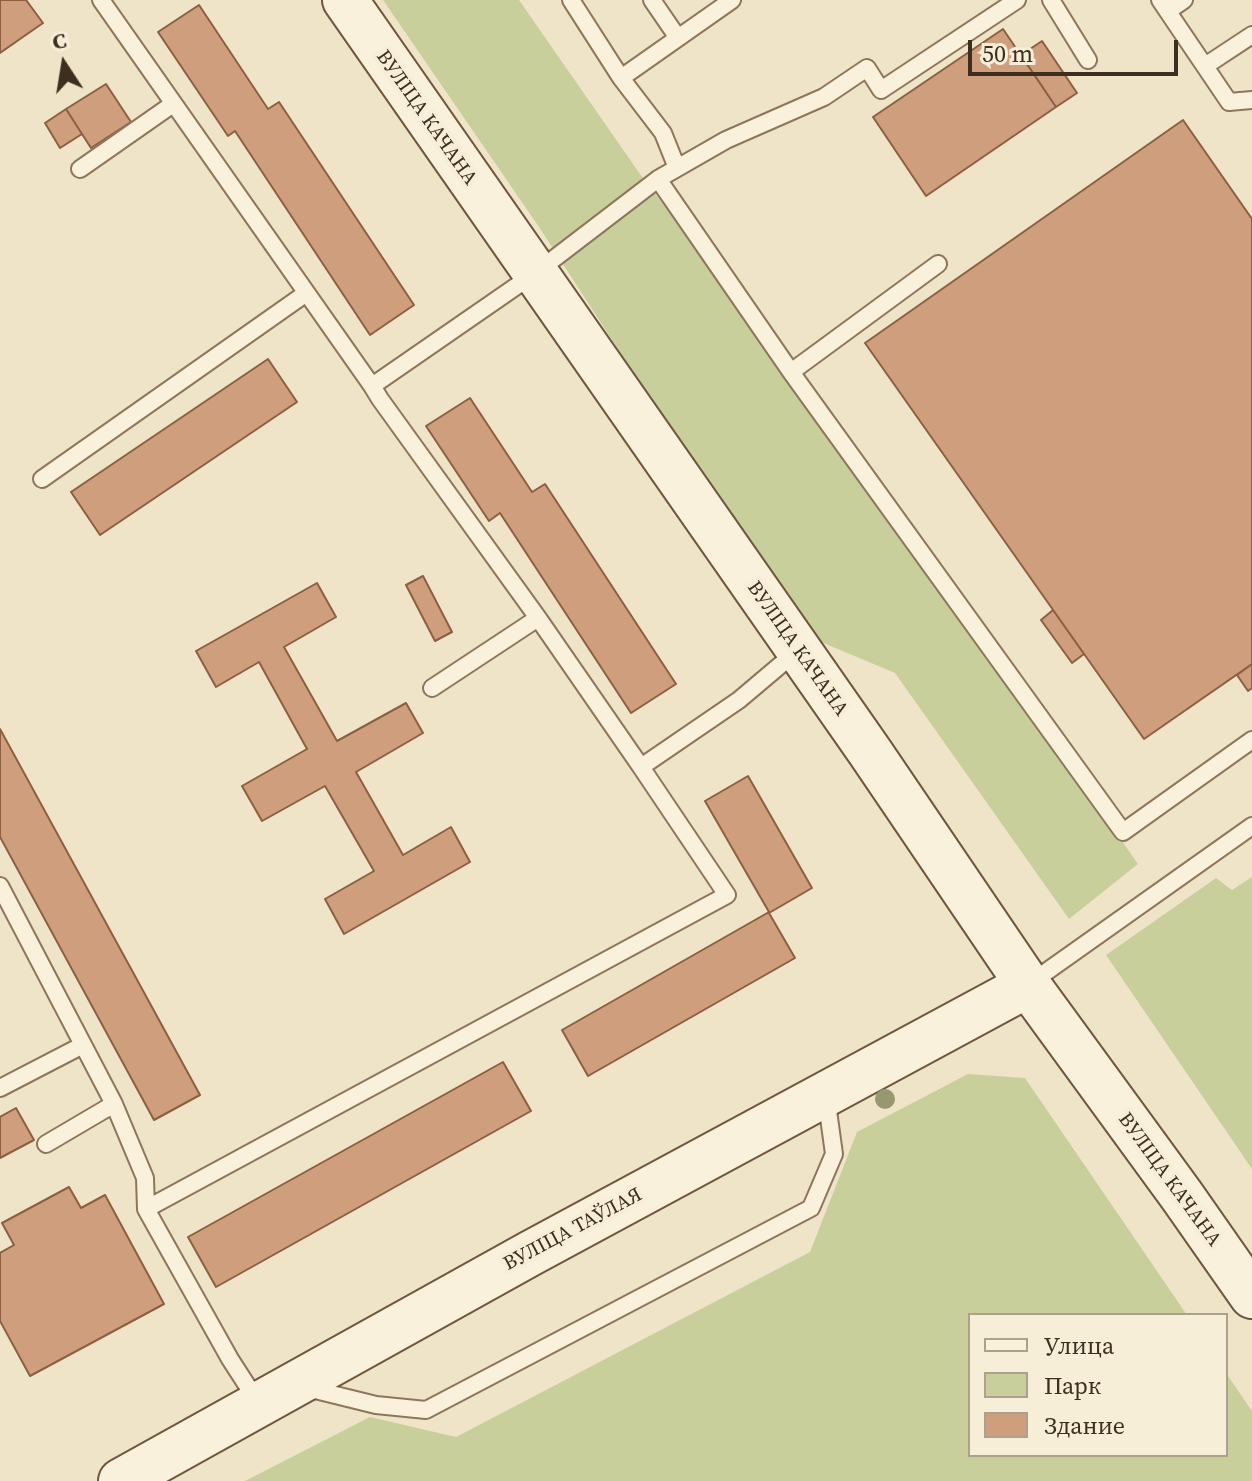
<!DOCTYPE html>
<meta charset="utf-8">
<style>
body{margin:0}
#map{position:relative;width:1252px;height:1481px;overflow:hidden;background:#f0e4c8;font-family:"Source Serif 4",serif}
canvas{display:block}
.legend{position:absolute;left:968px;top:1313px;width:260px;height:144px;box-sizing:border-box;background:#f7eed8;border:2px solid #ada18e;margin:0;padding:10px 14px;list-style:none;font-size:24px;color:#3d2e20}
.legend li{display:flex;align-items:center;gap:16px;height:40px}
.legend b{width:40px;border:2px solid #ada18e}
.north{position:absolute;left:24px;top:24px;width:80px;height:80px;-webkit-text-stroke:6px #f7eed8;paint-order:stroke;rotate:348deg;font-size:22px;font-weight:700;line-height:32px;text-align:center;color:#3d2e20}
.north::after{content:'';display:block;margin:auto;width:28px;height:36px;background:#3d2e20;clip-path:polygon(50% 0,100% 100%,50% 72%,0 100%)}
.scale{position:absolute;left:968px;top:40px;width:210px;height:36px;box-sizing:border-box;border:4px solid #3d2e20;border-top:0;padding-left:10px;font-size:24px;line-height:28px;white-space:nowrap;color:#3d2e20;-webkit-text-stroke:6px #f7eed8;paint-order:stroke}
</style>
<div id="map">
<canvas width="1252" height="1481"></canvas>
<ul class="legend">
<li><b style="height:10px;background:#faf1dc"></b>Улица</li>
<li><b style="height:22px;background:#c9cf9b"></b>Парк</li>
<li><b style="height:22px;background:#cf9f7d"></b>Здание</li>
</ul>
<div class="north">С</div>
<div class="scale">50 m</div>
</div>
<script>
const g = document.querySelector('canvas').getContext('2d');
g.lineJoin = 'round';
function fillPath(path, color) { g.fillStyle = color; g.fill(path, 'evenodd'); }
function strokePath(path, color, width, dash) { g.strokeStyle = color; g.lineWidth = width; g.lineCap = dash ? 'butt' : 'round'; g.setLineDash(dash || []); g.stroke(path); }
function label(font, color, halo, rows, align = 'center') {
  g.font = font + ' "Source Serif 4",serif'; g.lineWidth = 8; g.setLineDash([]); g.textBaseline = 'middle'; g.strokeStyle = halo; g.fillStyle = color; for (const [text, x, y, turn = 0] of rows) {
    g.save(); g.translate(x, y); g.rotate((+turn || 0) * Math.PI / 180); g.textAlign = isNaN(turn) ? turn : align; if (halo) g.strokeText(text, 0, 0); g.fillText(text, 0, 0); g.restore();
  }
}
fillPath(new Path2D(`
 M 383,0 L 519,0 L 640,174 L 811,397 L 1138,864 L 1069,919 L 895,673 L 802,634 L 539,227 Z
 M 1252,877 L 1252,1169 L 1106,955 L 1216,878 L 1232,890 Z
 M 968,1074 L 1025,1078 L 1187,1315 L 970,1315 L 970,1455 L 1226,1455 L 1226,1373 L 1252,1411 L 1252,1481 L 245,1481 L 370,1417 L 456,1437 L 810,1252 L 857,1132 Z`), '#c9cf9b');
const building = new Path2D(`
 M 0,0 L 26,0 L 43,23 L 0,53 Z
 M 199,5 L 268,109 L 279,102 L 414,305 L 370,335 L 235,131 L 228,136 L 158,32 Z
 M 1003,29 L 1056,107 L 926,196 L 873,117 Z
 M 1042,41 L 1077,93 L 1056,107 L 1021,55 Z
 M 106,84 L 131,122 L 91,148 L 66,109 Z
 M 66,109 L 82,134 L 60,148 L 45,123 Z
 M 1183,120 L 1252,219 L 1252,664 L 1144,739 L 865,343 Z
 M 268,359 L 297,402 L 100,535 L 71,492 Z
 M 470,398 L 532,492 L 545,484 L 676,684 L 631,713 L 500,513 L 489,521 L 426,426 Z
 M 423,576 L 452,632 L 435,641 L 406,585 Z
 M 317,583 L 336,617 L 284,647 L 337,741 L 406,703 L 423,733 L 356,772 L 403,855 L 451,827 L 470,862 L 344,934 L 325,899 L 374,871 L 325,786 L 262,821 L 242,786 L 307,749 L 259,662 L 216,687 L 196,651 Z
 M 1053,610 L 1084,654 L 1072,663 L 1041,620 Z
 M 1252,664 L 1252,688 L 1248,691 L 1237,675 Z
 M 0,729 L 200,1095 L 154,1120 L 0,837 Z
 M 748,776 L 812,888 L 769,913 L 795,958 L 588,1076 L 562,1030 L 769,912 L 705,801 Z
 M 503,1062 L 531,1111 L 216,1287 L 188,1237 Z
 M 16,1108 L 34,1140 L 0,1158 L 0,1117 Z
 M 69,1187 L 81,1208 L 105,1195 L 164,1304 L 30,1376 L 0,1321 L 0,1253 L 14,1245 L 2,1223 Z`);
fillPath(building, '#cf9f7d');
strokePath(building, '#8d5f41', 2);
const service = new Path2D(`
 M 101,0 L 372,386
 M 571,0 L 621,78 L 663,133 L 677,168
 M 652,0 L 678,38
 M 1051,0 L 1088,60
 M 1160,0 L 1229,102 L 1252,100
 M 1168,11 L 1184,0
 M 1205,66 L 1252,35
 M 621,78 L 732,0
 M 80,169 L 173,104
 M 658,179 L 791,372 L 1123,832 L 1252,740
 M 791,372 L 938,264
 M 42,479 L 305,294
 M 797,651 L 739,700 L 641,767 L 538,618 L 380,399 L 372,386 L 534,274 L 658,179 L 726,140 L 824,97 L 867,68 L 881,90 L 1017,0
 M 432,688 L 538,618
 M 0,886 L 114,1104 L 145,1178 L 146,1209 L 230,1359 L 259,1404
 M 1029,984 L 1252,826
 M 0,1088 L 83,1045
 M 46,1144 L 114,1104
 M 146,1209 L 727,895 L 641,767
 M 307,1388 L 376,1405 L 426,1410 L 811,1208 L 834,1154 L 826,1096`);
const secondary = new Path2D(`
 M 345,0 L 870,752 L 1028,985 L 1182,1196 L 1252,1296
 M 121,1481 L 531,1253 L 1028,985`);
strokePath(service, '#8d765c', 20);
strokePath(secondary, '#6f573f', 48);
strokePath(service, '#faf1dc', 16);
strokePath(secondary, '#faf1dc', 44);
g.fillStyle = '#96986f';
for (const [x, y] of [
 [885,1099]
]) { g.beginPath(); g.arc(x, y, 10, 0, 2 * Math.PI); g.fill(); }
label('20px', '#3d2e20', '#f7eed8', [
 ["ВУЛІЦА КАЧАНА",426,118,55],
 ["ВУЛІЦА КАЧАНА",797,649,55],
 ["ВУЛІЦА КАЧАНА",1169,1180,54],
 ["ВУЛІЦА ТАЎЛАЯ",573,1230,-28]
]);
</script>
